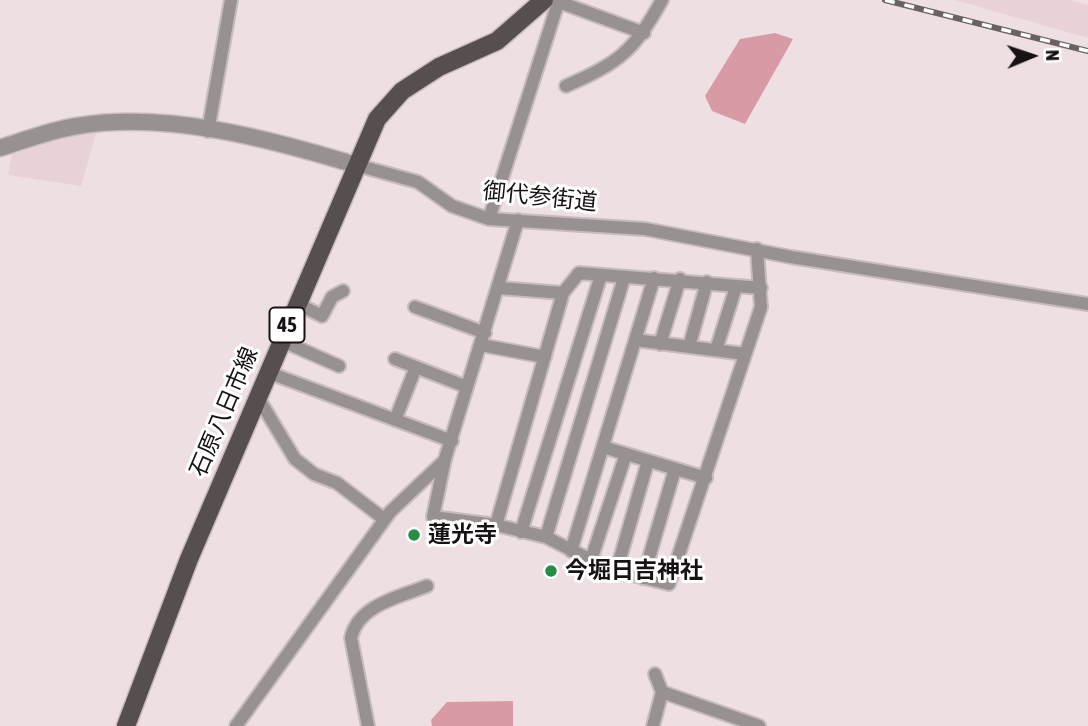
<!DOCTYPE html>
<meta charset="utf-8">
<style>
body{margin:0}
#map{position:relative;width:1088px;height:726px;overflow:hidden;background:#eee0e2;font-family:"Asap Condensed",sans-serif}
canvas{display:block}
.north{position:absolute;left:997px;top:21px;width:70px;height:70px;-webkit-text-stroke:5px #fff;paint-order:stroke;rotate:88deg;font-size:19px;font-weight:700;line-height:28px;text-align:center;color:#171213}
.north::after{content:'';display:block;margin:auto;width:24px;height:32px;background:#171213;clip-path:polygon(50% 0,100% 100%,50% 72%,0 100%)}
</style>
<div id="map">
<canvas width="1088" height="726"></canvas>
<div class="north">N</div>
</div>
<script>
const g = document.querySelector('canvas').getContext('2d');
g.lineJoin = 'round';
function fillPath(path, color) { g.fillStyle = color; g.fill(path, 'evenodd'); }
function strokePath(path, color, width, dash) { g.strokeStyle = color; g.lineWidth = width; g.lineCap = dash ? 'butt' : 'round'; g.setLineDash(dash || []); g.stroke(path); }
function label(font, color, halo, rows, align = 'center') {
  g.font = font + ' "Asap Condensed","Noto Sans JP",sans-serif'; g.lineWidth = 6; g.setLineDash([]); g.textBaseline = 'middle'; g.strokeStyle = halo; g.fillStyle = color; for (const [text, x, y, turn = 0] of rows) {
    g.save(); g.translate(x, y); g.rotate((+turn || 0) * Math.PI / 180); g.textAlign = isNaN(turn) ? turn : align; if (halo) g.strokeText(text, 0, 0); g.fillText(text, 0, 0); g.restore();
  }
}
fillPath(new Path2D(`
 M 955,0 L 1069,0 L 1088,5 L 1088,38 Z
 M 97,130 L 81,186 L 8,175 L 12,154 L 63,137 Z`), '#e8d2d5');
fillPath(new Path2D(`
 M 775,33 L 793,39 L 745,124 L 712,111 L 705,96 L 740,39 Z
 M 513,701 L 513,726 L 432,726 L 431,720 L 447,702 Z`), '#d89ba6');
const minor = new Path2D(`
 M 559,2 L 644,33
 M 566,86 C 620,62 633,52 662,0
 M 208,131 L 231,0
 M 356,165 L 418,182 L 452,206 L 489,219 L 645,229 L 791,257 L 1088,304
 M 489,219 L 559,0
 M 518,220 L 445,459 L 433,517 L 496,525 L 546,537 L 591,560 L 629,574 L 669,584 L 761,307 L 757,249
 M 499,288 L 563,293 L 579,273 L 761,288
 M 296,303 L 322,316 L 332,297 L 343,291
 M 415,307 L 485,333
 M 280,340 L 339,366
 M 635,340 L 745,354
 M 660,344 L 680,279
 M 481,345 L 545,357
 M 689,347 L 707,282
 M 716,350 L 736,287
 M 395,359 L 467,387
 M 267,372 L 452,441
 M 257,396 L 295,459 L 314,474 L 337,483 L 384,519
 M 395,420 L 416,367
 M 603,447 L 706,478
 M 496,525 L 563,293
 M 521,532 L 601,275
 M 546,537 L 624,278
 M 571,551 L 654,278
 M 591,560 L 626,454
 M 617,569 L 648,461
 M 643,578 L 675,469
 M 655,674 L 662,692 L 759,726
 M 236,726 L 390,512 L 445,460
 M 368,726 L 351,638 C 358,605 399,597 427,586
 M 653,726 L 662,692`);
const tertiary = new Path2D(`
 M 0,148 C 25,140 51,130 77,126 C 167,111 270,139 356,165`);
const primary = new Path2D(`
 M 126,726 L 189,559 L 377,119 L 402,91 L 439,67 L 497,41 L 544,0`);
strokePath(minor, '#c7bbbd', 16);
strokePath(tertiary, '#c7bbbd', 19);
strokePath(primary, '#c7bbbd', 21);
strokePath(minor, '#979192', 12);
strokePath(tertiary, '#979192', 16);
strokePath(primary, '#574e4f', 18);
const rail = new Path2D(`
 M 885,0 L 1088,51`);
strokePath(rail, '#6a6163', 6);
strokePath(rail, '#fff', 3.5, [10]);
for (const [x, y, r, color] of [
 [414,535,7,"#258d44"],
 [551,571,7,"#258d44"]
]) { const dot = new Path2D(); dot.arc(x, y, r, 0, 2 * Math.PI); g.fillStyle = color; g.fill(dot); strokePath(dot, '#fff', 2.5); }
for (const [x, y, w] of [
 [287,325,35]
]) { const box = new Path2D(); box.roundRect(x - w / 2, y - 17.5, w, 35, 5); g.fillStyle = '#fff'; g.fill(box); strokePath(box, '#171213', 2); }
label('bold 21px', '#171213', null, [
 ["45",287,325]
]);
label('23px', '#171213', '#fff', [
 ["御代参街道",540,197,6],
 ["石原八日市線",224,412,-67]
]);
label('bold 23px', '#171213', '#fff', [
 ["蓮光寺",428,535],
 ["今堀日吉神社",565,571]
], 'left');
</script>
